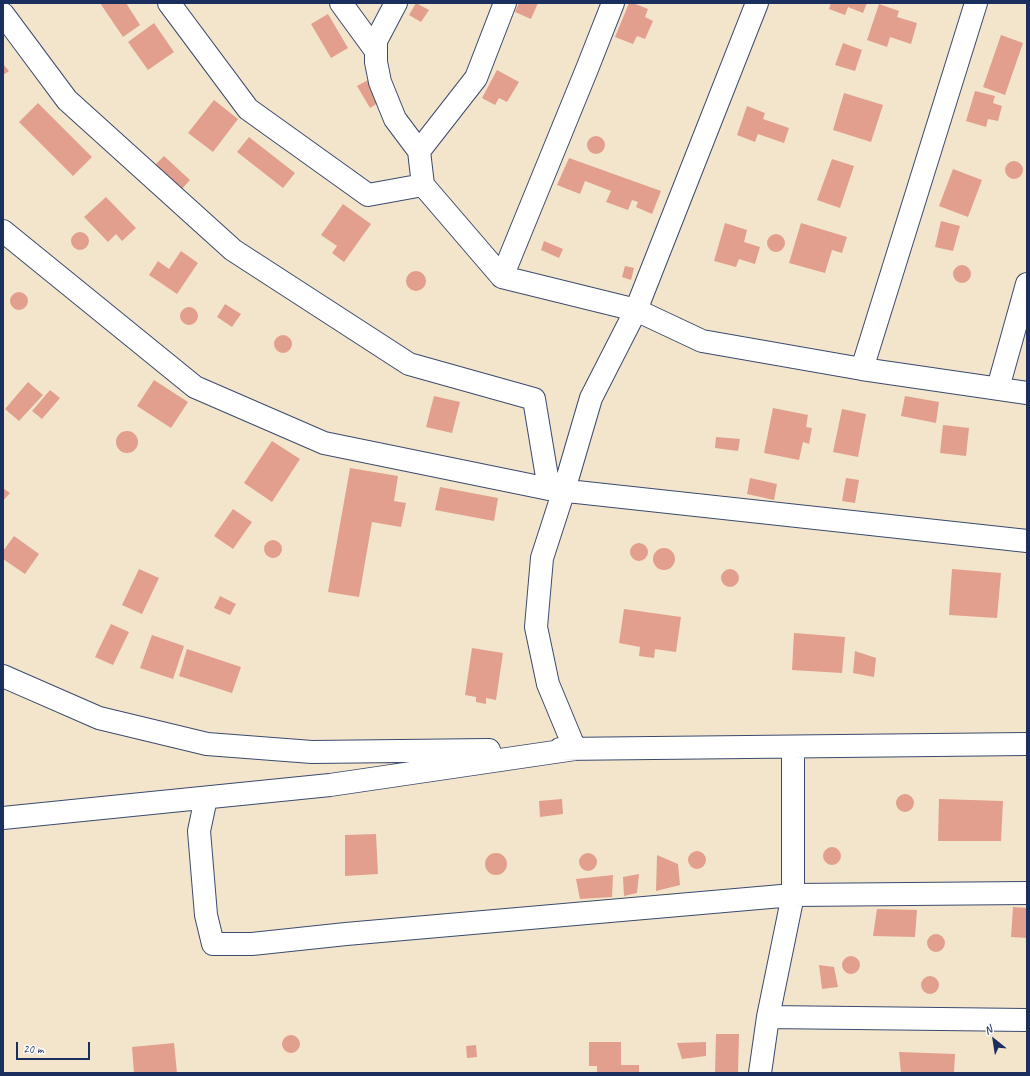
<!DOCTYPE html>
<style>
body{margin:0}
#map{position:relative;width:1030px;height:1076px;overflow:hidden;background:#f3e5cc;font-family:Caveat,sans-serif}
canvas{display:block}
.frame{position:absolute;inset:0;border:4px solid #1b2f5e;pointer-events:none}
.north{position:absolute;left:974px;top:1020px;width:40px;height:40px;-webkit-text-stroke:3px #fff;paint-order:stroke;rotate:330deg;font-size:11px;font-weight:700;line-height:16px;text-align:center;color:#1b2f5e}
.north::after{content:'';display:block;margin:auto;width:14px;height:18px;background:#1b2f5e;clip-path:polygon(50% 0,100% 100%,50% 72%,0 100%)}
.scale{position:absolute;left:16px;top:1042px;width:74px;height:18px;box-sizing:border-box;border:2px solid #1b2f5e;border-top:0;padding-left:5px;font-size:12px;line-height:14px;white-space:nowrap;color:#1b2f5e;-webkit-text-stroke:3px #fff;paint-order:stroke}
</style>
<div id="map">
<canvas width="1030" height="1076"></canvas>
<div class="frame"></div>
<div class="north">N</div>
<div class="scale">20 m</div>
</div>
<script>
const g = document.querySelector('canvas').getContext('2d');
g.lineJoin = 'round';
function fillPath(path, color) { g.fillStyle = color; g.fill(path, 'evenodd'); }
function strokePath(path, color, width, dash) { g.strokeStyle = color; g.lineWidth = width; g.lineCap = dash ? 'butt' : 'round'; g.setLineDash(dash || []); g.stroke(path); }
fillPath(new Path2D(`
 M 100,3 L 126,3 L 140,25 L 123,37 Z
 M 416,3 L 429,10 L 421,22 L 409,15 Z
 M 519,3 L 538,3 L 531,19 L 515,12 Z
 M 629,3 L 633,3 L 648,9 L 645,17 L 653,21 L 645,39 L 637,36 L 633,44 L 615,37 Z
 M 831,3 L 867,3 L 863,13 L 848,7 L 845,15 L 829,9 Z
 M 879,4 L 899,11 L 897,17 L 917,23 L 911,44 L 890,37 L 887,47 L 867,40 Z
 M 328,14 L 348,48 L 331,58 L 311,24 Z
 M 154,23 L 174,52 L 148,70 L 128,42 Z
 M 1001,35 L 1023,43 L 1005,95 L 983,87 Z
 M 843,43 L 862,50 L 855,71 L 835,65 Z
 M 3,64 L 9,71 L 3,75 Z
 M 497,70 L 519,82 L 507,102 L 499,98 L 495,105 L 482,98 Z
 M 368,80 L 381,101 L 370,108 L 357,86 Z
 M 975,91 L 995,96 L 993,103 L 1002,106 L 998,121 L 988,119 L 986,127 L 966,121 Z
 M 844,93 L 883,105 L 871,142 L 833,130 Z
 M 214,100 L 238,119 L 213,152 L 188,133 Z
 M 38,103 L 92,157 L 73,176 L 19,122 Z
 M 747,106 L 765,113 L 763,119 L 789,128 L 784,143 L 758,134 L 755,142 L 737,135 Z
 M587 145a9 9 0 1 1 18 0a9 9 0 1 1-18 0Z
 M 249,137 L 295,173 L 283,188 L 237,152 Z
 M 164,156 L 190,180 L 181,190 L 155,165 Z
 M 569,158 L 661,191 L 652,214 L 636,207 L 638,202 L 632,200 L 628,210 L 606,202 L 611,191 L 585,181 L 580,194 L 557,185 Z
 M 832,159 L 854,166 L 840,208 L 817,200 Z
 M1005 170a9 9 0 1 1 18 0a9 9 0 1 1-18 0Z
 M 953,169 L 982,180 L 968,217 L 939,206 Z
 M 106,197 L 136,228 L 122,241 L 116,234 L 108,242 L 84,217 Z
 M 343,204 L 371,224 L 344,262 L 332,253 L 337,246 L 321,235 Z
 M 941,221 L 960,226 L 953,251 L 935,247 Z
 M 725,223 L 747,230 L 744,242 L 760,247 L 755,264 L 739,259 L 736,267 L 714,261 Z
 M 801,223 L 847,237 L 842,253 L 832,250 L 825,273 L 789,263 Z
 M71 241a9 9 0 1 1 18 0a9 9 0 1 1-18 0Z
 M767 243a9 9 0 1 1 18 0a9 9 0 1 1-18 0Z
 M 544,241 L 563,249 L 559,258 L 541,250 Z
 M 181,251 L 198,263 L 177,294 L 149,275 L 158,261 L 169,269 Z
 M953 274a9 9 0 1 1 18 0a9 9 0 1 1-18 0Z
 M 625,266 L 634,268 L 631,280 L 622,277 Z
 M406 281a10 10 0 1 1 20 0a10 10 0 1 1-20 0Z
 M10 301a9 9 0 1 1 18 0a9 9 0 1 1-18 0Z
 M 225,304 L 241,314 L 232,327 L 217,317 Z
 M180 316a9 9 0 1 1 18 0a9 9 0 1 1-18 0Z
 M274 344a9 9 0 1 1 18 0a9 9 0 1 1-18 0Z
 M 154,380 L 188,402 L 171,428 L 137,406 Z
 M 28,382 L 43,395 L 19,421 L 5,409 Z
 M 50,390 L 60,398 L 42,419 L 32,411 Z
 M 434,396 L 460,402 L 452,433 L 426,427 Z
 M 905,396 L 939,402 L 936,423 L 901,416 Z
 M 773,408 L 808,415 L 806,427 L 812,428 L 809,444 L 803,442 L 799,460 L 764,453 Z
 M 842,409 L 866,414 L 858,457 L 833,452 Z
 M 943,425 L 969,428 L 966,456 L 940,453 Z
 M116 442a11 11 0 1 1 22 0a11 11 0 1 1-22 0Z
 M 716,437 L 740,439 L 738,451 L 715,448 Z
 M 272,441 L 300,459 L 272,502 L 244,483 Z
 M 350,468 L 398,476 L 394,501 L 406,503 L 401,527 L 372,522 L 359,597 L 328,592 Z
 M 750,478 L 777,484 L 774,500 L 747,494 Z
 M 846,478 L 859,480 L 855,503 L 842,501 Z
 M 440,487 L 498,498 L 494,521 L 435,510 Z
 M 3,488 L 10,493 L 3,501 Z
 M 233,509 L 252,522 L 233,549 L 214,536 Z
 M 14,536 L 39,554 L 25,574 L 3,559 L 3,551 Z
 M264 549a9 9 0 1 1 18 0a9 9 0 1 1-18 0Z
 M630 552a9 9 0 1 1 18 0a9 9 0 1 1-18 0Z
 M653 559a11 11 0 1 1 22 0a11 11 0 1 1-22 0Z
 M721 578a9 9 0 1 1 18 0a9 9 0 1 1-18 0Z
 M 139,569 L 159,578 L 142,614 L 122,605 Z
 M 952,569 L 1001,573 L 997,618 L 949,615 Z
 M 220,596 L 236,604 L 230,615 L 214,608 Z
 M 624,609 L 681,617 L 676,652 L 655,649 L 654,658 L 639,656 L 640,647 L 619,643 Z
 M 111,624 L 129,632 L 113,665 L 95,657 Z
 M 794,633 L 845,637 L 842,673 L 792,670 Z
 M 152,635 L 184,646 L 173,679 L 140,668 Z
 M 472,648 L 503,653 L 496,700 L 486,698 L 486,704 L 476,702 L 476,697 L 465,695 Z
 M 187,649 L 241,667 L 232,693 L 179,676 Z
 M 855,651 L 876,658 L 874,677 L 853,673 Z
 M896 803a9 9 0 1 1 18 0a9 9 0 1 1-18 0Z
 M 562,799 L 563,814 L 540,817 L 539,801 Z
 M 939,799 L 1003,801 L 1001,841 L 938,841 Z
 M 376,834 L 378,874 L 345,876 L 345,835 Z
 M823 856a9 9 0 1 1 18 0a9 9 0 1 1-18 0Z
 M688 860a9 9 0 1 1 18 0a9 9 0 1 1-18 0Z
 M579 862a9 9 0 1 1 18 0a9 9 0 1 1-18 0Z
 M485 864a11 11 0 1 1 22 0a11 11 0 1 1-22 0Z
 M 657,855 L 678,864 L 680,885 L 656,891 Z
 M 639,874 L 637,893 L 624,896 L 623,877 Z
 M 613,875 L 612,897 L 580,899 L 576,879 Z
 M 1013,907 L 1027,908 L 1027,938 L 1011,937 Z
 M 877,909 L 917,910 L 915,937 L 873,936 Z
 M927 943a9 9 0 1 1 18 0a9 9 0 1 1-18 0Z
 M842 965a9 9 0 1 1 18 0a9 9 0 1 1-18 0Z
 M 819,965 L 834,967 L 838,987 L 822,989 Z
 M921 985a9 9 0 1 1 18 0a9 9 0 1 1-18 0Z
 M 716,1034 L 739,1034 L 738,1073 L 715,1073 Z
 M282 1044a9 9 0 1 1 18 0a9 9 0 1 1-18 0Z
 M 589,1042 L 621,1042 L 621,1065 L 639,1065 L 639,1073 L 597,1073 L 597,1066 L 589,1066 Z
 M 706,1042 L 706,1056 L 682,1059 L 677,1043 Z
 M 174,1043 L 177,1073 L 134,1073 L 132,1047 Z
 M 476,1045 L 477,1057 L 467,1058 L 466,1046 Z
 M 899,1052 L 955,1054 L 954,1073 L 901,1073 Z`), '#e29f8d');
const minor = new Path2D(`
 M 169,3 L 248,109 L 368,195 L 423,185 L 502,277 L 636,310 L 702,341 L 862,369 L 1027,393
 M 341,3 L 376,51
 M 396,3 L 376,41 L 376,62 L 380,82 L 395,119 L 419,151
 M 3,14 L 67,100 L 233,250 L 409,364 L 534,399 L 549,489
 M 423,185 L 419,151 L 476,78 L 505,3
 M 3,231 L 195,387 L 324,443 L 549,489 L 1027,541
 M 502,277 L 587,69 L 613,3
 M 862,369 L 976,3
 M 998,388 L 1027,284
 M 3,676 L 99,718 L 207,744 L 312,752 L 489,750
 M 560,749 L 1027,744
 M 206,798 L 199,831 L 206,915 L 213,944 L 252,944 L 346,934 L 793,895 L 1027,893
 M 3,818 L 330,785 L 575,749 L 548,684 L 536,627 L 542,558 L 564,490 L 591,398 L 636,310 L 757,3
 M 768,1017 L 1027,1020
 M 760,1073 L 768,1017 L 793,895 L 793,747`);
strokePath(minor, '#3b4a6e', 24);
strokePath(minor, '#fff', 22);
</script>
